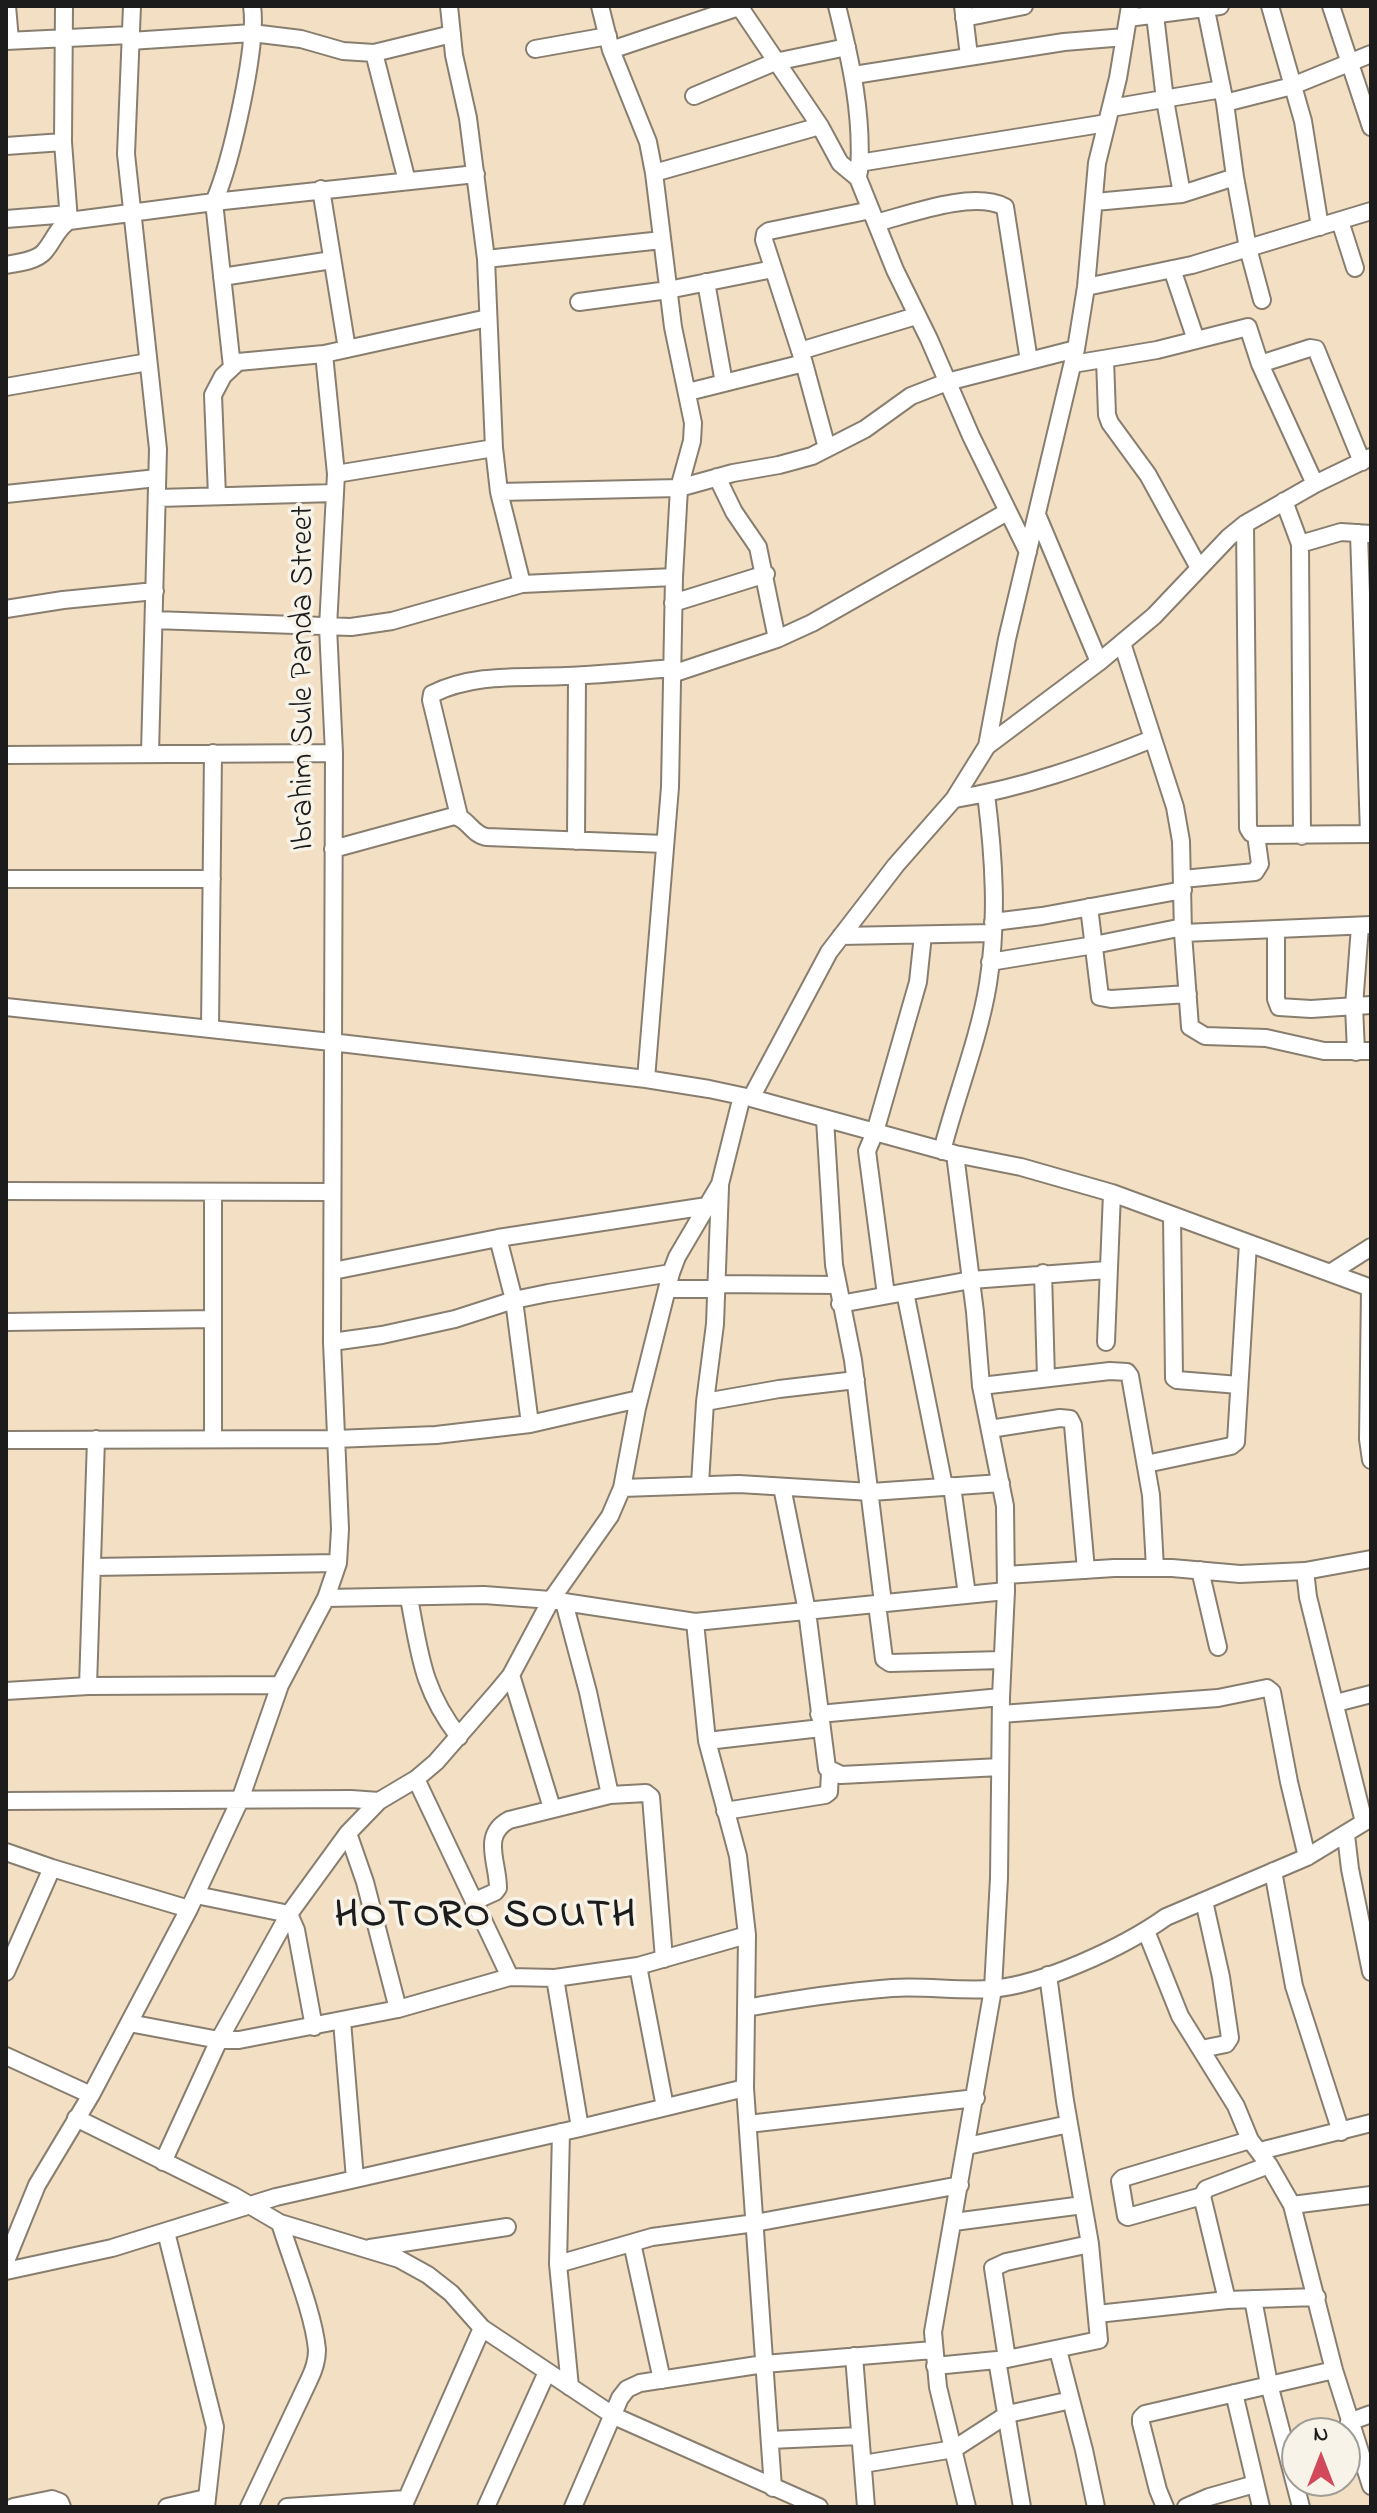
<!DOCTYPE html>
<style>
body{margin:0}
#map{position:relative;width:1377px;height:2513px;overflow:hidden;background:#f3dfc3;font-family:"Indie Flower",sans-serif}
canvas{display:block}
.frame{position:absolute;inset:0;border:8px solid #1c1c1c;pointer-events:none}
.north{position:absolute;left:1281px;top:2417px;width:80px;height:80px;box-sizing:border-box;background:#f7f3e8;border:2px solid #9f9d96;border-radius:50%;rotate:0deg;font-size:22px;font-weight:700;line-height:32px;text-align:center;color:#1c1c1c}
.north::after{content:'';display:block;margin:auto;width:28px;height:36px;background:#d1495b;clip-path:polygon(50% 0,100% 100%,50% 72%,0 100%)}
</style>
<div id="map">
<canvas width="1377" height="2513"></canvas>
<div class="frame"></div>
<div class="north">N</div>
</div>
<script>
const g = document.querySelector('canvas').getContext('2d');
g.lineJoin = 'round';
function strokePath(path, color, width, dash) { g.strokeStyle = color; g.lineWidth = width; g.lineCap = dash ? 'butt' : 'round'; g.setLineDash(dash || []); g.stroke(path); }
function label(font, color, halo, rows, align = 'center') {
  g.font = font + ' "Indie Flower",sans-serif'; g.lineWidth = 7; g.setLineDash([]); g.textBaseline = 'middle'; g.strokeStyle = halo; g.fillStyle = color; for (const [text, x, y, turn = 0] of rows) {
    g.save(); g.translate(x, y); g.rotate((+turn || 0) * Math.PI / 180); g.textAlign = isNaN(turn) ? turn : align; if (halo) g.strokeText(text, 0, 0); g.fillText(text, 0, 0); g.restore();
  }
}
const street = new Path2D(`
 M 7,6 L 10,40
 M 64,6 L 63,142 L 69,221
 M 132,6 L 126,154 L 158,449 L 150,753
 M 449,6 L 454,55 L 468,118 L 486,259 L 494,448 L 499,492 L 522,584
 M 600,6 L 611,50 L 648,142 L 654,173 L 673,327 L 693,423 L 692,441 L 679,488 L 674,577 L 670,787 L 646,1079
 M 739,6 L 820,126 L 840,163 L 858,178 L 895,270 L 929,339 L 971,436 L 1028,552
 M 837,6 C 851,62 863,115 859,172
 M 963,6 L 969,56
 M 1270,6 L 1303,121 L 1320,227
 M 1331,6 L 1371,127
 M 1206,10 L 1225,103 L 1235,177
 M 1155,15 L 1165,100 L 1182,194
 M 964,18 L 1024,6
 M 1128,18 L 1220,6
 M 6,41 L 130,35
 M 130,41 L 252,33 L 301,39 L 343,51 L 374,53 L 452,34
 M 535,49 L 608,36
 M 611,50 L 742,6
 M 374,53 L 407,181
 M 854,75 L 1064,42 L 1125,37
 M 694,96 L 775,62 L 847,47
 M 1225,103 L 1292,86 L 1371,54
 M 1111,108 L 1222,89
 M 6,146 L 63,142
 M 859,163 L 1107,123
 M 654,173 L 820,126
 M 321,189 L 347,349
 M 1095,202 L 1182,194 L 1235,177 L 1248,248 L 1262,300
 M 6,219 L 69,214
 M 1340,221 L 1355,268
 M 876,223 C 910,214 973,190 1005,207 L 1029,361
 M 486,259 L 662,240
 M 6,265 C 17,263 36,261 44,252 C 54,241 56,229 69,221 L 214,202 C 231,163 258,46 252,6
 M 1172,269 L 1196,340
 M 222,277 L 332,260
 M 706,282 L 724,383
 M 1086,287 L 1192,265 L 1371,211
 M 579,302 L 668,290 L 773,269
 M 800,351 L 916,316
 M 1105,359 L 1107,415 L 1110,423 L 1148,475 L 1199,568
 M 1073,364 L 1157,350 L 1248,327 L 1260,364 L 1315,484
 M 1260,364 L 1310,348 L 1316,349 L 1362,462
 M 232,367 L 214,202 L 476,174
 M 6,387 L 148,362
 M 688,392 L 804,363
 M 827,448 L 804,363 L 764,240 L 765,234 L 769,231 L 871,210
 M 336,474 L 494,448
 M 717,477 L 734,512 L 758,547 L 777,639
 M 499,492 L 679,488 L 733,473 L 779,465 L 812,456 L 865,429 L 911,396 L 947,382 L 1076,349
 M 6,494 L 157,478
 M 217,496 L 213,395 L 223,376 L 238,362 L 324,354 L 488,318
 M 158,498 L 335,493
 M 1284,501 L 1300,544 L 1341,532 L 1371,534
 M 1038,517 L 1099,662
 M 1245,524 L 1248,828 L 1251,833 L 1256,835 L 1371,834
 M 1359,533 L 1369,834
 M 1300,544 L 1302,836
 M 673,603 L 766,574
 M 6,609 L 63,600 L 155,591
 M 154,620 L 351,627 L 392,621 L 522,584 L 674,577
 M 1122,643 L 1175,807 L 1181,841 L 1183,933 L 1190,1027 L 1205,1036 L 1266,1038 L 1324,1051 L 1371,1051
 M 672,674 L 777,639 L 812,623 L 1007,512
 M 987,746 L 1007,639 L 1076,349 L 1086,287 L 1097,163 L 1118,78 L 1130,6
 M 6,755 L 334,753
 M 954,799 C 1023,788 1088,765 1152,739
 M 459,816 L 431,700 L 432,694 C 474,673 521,678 566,676 C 602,675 637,671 672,668
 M 576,841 L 577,676
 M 333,849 L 454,816 C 468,818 472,835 487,837 L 665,844
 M 6,879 L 212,879
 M 1183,879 L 1255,872 L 1260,864 L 1256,835
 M 1089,907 L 1100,997 L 1111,999 L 1188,994
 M 993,922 L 1042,916 L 1183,890
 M 1276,929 L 1276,999 L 1279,1007 L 1311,1009 L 1371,1005
 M 1183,933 L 1371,925
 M 841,936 L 993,933
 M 990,962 L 1094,945 L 1183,927
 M 6,1007 L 331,1042 L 646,1079 L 709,1089 L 751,1098 L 955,1154 L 1021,1167 L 1112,1193 L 1371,1288
 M 210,1029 L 213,753
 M 1356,1052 L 1354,1006 L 1360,926
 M 751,1098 L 829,952 L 896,865 L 954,799 L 987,746 L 1099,662 L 1154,616 L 1229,537 L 1245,524 L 1315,484 L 1371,457
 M 825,1119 L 834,1265 L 853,1360 L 883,1603
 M 942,1151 C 956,1096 979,1039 988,984 C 998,921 994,857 986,794
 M 955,1154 L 975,1312 L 981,1386 L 1005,1506 L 1006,1591 L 1001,1697 L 999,1878 L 993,1989 L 933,2332 L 938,2387 L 967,2507
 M 6,1191 L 331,1192
 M 213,1192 L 213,1439
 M 1172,1215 L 1174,1378 L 1177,1380 L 1239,1385
 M 498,1238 L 514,1300 L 530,1424
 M 333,1271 L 498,1238 L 707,1206
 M 1043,1273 L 1046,1378
 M 1330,1273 L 1371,1247
 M 716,1284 L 838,1285
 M 1370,1288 L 1368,1439 L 1371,1460
 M 667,1289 L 716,1289
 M 905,1292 L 944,1486
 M 886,1295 L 867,1151 L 875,1132 L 918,982 L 923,935
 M 840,1304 L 971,1280 L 1107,1270
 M 6,1322 L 213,1319
 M 332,1342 L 382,1335 L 455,1319 L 514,1300 L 548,1293 L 671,1273
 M 1106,1342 L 1112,1193
 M 981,1386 L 1110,1371 L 1127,1372 L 1130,1376 L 1151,1495 L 1155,1568
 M 705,1402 L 779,1389 L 856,1380
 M 990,1429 L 1060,1418 L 1070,1419 L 1073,1425 L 1086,1570
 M 6,1440 L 335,1439 L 436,1435 L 530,1424 L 639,1399
 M 1146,1464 L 1231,1446 L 1236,1442 L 1248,1243
 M 700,1484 L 705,1402 L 715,1324 L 720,1187
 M 952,1486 L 967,1595
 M 782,1487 L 807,1611 L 827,1768 L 841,1775 L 1000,1767
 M 622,1488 L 739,1484 L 871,1492 L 1001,1483
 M 93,1567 L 338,1563
 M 1200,1570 L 1218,1647
 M 1006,1575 L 1114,1568 L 1172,1568 L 1240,1574 L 1305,1571
 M 326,1598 L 484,1595 L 551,1600 L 695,1622 L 1006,1591
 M 409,1598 C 420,1655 422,1689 459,1737
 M 564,1602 L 588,1692 L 610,1795
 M 877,1604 L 884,1659 L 890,1663 L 1002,1660
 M 695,1622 L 707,1741 L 738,1856 L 747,1935 L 745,2088 L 773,2488
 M 511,1675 L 552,1808
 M 88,1686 L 96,1439
 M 6,1691 L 88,1686 L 280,1685
 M 1336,1703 L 1371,1694
 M 819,1714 L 1001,1697
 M 1001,1714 L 1218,1698 L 1267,1688 L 1272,1692 L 1289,1782 L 1307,1857
 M 707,1741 L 821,1728
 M 416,1779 L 510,1977
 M 6,1801 L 351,1799 L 379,1801
 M 725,1811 L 825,1795 L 829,1792 L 830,1772
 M 1364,1822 L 1308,1597 L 1305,1571 L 1371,1559
 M 348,1833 L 365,1882 L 398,2009
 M 1346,1835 L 1350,1869 L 1371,1972
 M 6,1852 L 52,1868 L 189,1909
 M 1273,1871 L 1294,1986 L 1341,2132
 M 196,1895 L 289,1914 L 296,1930 L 314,2027
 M 475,1901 L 495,1892 L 498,1888 C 498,1862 481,1835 509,1820 L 610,1795 L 646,1793 L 651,1797 L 664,1959
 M 1146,1931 L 1180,2016 L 1236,2106 L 1250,2140 L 1269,2165 L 1292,2205 L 1334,2370 L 1371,2486
 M 638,1966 L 665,2107
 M 6,1972 L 52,1868
 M 555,1978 L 580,2128
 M 746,2008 C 795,1999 843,1992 892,1988 C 925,1986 958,1991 991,1989 C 1042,1985 1124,1947 1166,1917 L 1307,1857 L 1371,1818
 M 342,2021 L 355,2179
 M 129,2023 L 219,2040 L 239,2040 L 398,2009 L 510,1977 L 555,1978 L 638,1966 L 747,1935
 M 1201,2049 L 1226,2044 L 1230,2038 L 1221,1977 L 1204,1901
 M 6,2056 L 91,2095
 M 76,2118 L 234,2196 L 280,2223 L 399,2259 L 428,2275 L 451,2293 L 482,2328 L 614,2416 L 819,2507
 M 748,2124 L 976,2098
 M 561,2132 L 558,2264 L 570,2387
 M 967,2146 L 1069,2124
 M 1260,2151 L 1371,2123
 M 163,2162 L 219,2040 L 289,1914 L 348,1833 L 379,1801 L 416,1779 L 436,1762 L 497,1692 L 511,1675 L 551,1600 L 610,1516 L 622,1488 L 637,1408 L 671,1273 L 677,1257 L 720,1184 L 742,1096
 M 1202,2196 L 1128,2217 L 1126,2216 L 1120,2181 L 1123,2178 L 1250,2140
 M 1292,2205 L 1371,2195
 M 954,2222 L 1083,2205
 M 166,2232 L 215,2427 L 206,2507
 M 632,2243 L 662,2380
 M 370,2248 L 507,2227
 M 6,2261 L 37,2185 L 91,2095 L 189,1909 L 240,1800 L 280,1685 L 326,1598 L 338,1563 L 340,1529 L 332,1342 L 334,753 L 328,627 L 336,474 L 324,354
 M 558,2264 L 652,2237 L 755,2223 L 960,2185
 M 6,2271 L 112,2248 L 276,2197 L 580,2128 L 745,2088
 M 1253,2299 L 1269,2384 L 1301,2507
 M 1227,2300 L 1202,2196 L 1206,2189 L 1269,2165
 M 1097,2314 L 1227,2300 L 1317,2297
 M 1058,2350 L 1084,2450 L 1096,2507
 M 854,2356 L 866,2507
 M 1007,2359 L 993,2268 L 1006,2262 L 1090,2244
 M 997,2360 L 1022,2507
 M 935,2366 L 1007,2359 L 1099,2340 L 1090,2244 L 1065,2101 L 1048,1975
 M 1234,2393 L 1261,2507
 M 1349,2422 L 1371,2414
 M 770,2440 L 860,2436
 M 863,2464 L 954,2449 L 1008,2414 L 1071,2400
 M 13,2507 L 52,2499 L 60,2502 L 62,2507
 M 167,2507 L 206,2498
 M 249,2507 L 309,2380 C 314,2370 317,2361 317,2350 C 314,2314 291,2259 280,2223
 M 287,2507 L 406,2499
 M 403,2507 L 482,2328
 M 486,2507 L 547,2372
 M 573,2507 L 620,2398 L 627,2389 L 640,2383 L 764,2364 L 933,2350
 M 1165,2507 L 1158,2490 L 1141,2423 L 1141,2418 L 1145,2414 L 1334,2370
 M 1186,2507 L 1209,2497 L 1255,2484`);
strokePath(street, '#887e70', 20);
strokePath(street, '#fff', 16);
label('32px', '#1c1c1c', '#f7f3e8', [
 ["Ibrahim Sule Panda Street",306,678,-90]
]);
g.letterSpacing = '2px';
label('bold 40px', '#1c1c1c', '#f7f3e8', [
 ["HOTORO SOUTH",486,1918]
]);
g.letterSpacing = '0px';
</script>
